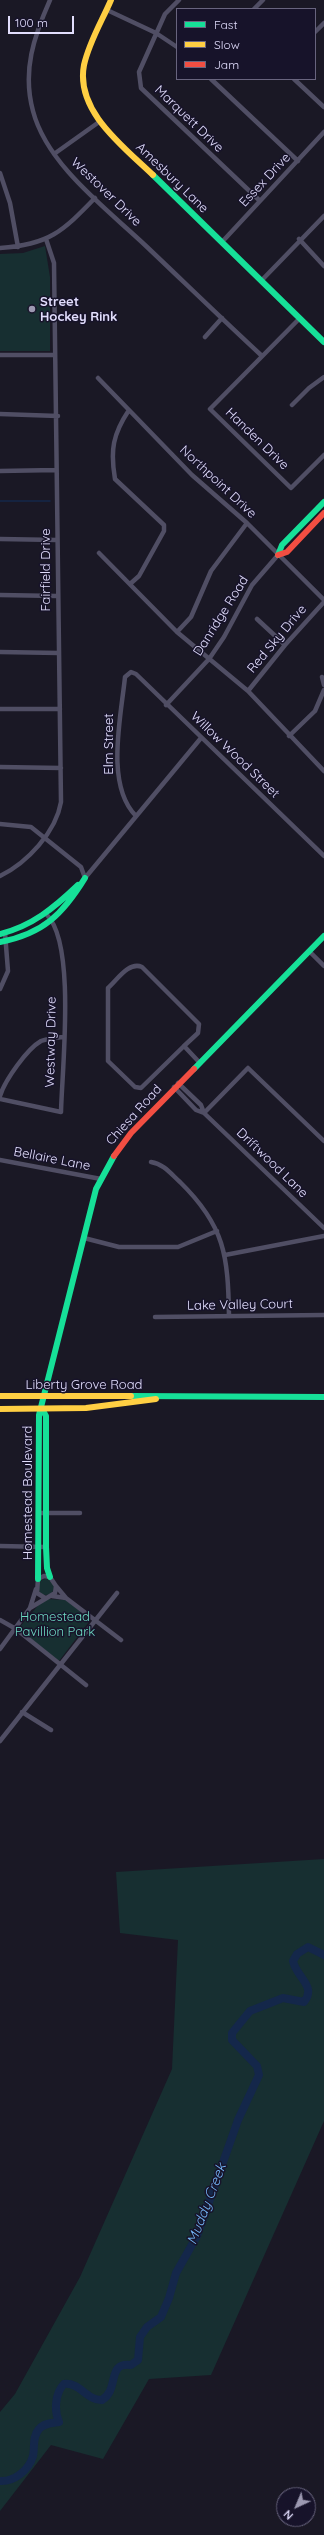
<!DOCTYPE html>
<style>
body{margin:0}
#map{position:relative;width:324px;height:2535px;overflow:hidden;background:#1a1825;font-family:Quicksand,sans-serif}
canvas{display:block}
.legend{position:absolute;left:176px;top:8px;width:140px;height:72px;box-sizing:border-box;background:#17132a;border:1px solid #68647e;margin:0;padding:5px 7px;list-style:none;font-size:12px;color:#e2defd}
.legend li{display:flex;align-items:center;gap:8px;height:20px}
.legend b{width:20px;border:1px solid #68647e}
.north{position:absolute;left:276px;top:2487px;width:40px;height:40px;box-sizing:border-box;background:#17132a;border:1px solid #68647e;border-radius:50%;rotate:224deg;font-size:11px;font-weight:700;line-height:16px;text-align:center;color:#e2defd}
.north::after{content:'';display:block;margin:auto;width:14px;height:18px;background:#9c99b1;clip-path:polygon(50% 0,100% 100%,50% 72%,0 100%)}
.scale{position:absolute;left:8px;top:16px;width:66px;height:18px;box-sizing:border-box;border:2px solid #e2defd;border-top:0;padding-left:5px;font-size:12px;line-height:14px;white-space:nowrap;color:#e2defd;-webkit-text-stroke:3px #17132a;paint-order:stroke}
</style>
<div id="map">
<canvas width="324" height="2535"></canvas>
<ul class="legend">
<li><b style="height:5px;background:#16e098"></b>Fast</li>
<li><b style="height:5px;background:#ffcf43"></b>Slow</li>
<li><b style="height:5px;background:#f24e42"></b>Jam</li>
</ul>
<div class="north">N</div>
<div class="scale">100 m</div>
</div>
<script>
const g = document.querySelector('canvas').getContext('2d');
g.lineJoin = 'round';
function fillPath(path, color) { g.fillStyle = color; g.fill(path, 'evenodd'); }
function strokePath(path, color, width, dash) { g.strokeStyle = color; g.lineWidth = width; g.lineCap = dash ? 'butt' : 'round'; g.setLineDash(dash || []); g.stroke(path); }
function label(font, color, halo, rows, align = 'center') {
  g.font = font + ' Quicksand,sans-serif'; g.lineWidth = 3; g.setLineDash([]); g.textBaseline = 'middle'; g.strokeStyle = halo; g.fillStyle = color; for (const [text, x, y, turn = 0] of rows) {
    g.save(); g.translate(x, y); g.rotate((+turn || 0) * Math.PI / 180); g.textAlign = isNaN(turn) ? turn : align; if (halo) g.strokeText(text, 0, 0); g.fillText(text, 0, 0); g.restore();
  }
}
fillPath(new Path2D(`
 M 45,246 L 50,277 L 50,351 L 0,351 L 0,254 L 23,253 Z
 M38 1587a8 8 0 1 1 16 0a8 8 0 1 1-16 0Z
 M 48,1599 L 66,1600 L 91,1619 L 59,1661 L 18,1629 L 41,1602 Z
 M 324,1859 L 324,2121 L 211,2375 L 149,2379 L 103,2459 L 51,2445 L 0,2511 L 0,2412 L 15,2394 L 80,2277 L 172,2069 L 178,1940 L 120,1933 L 116,1872 Z`), '#172f31');
strokePath(new Path2D(`
 M 0,501 L 50,501`), '#14274a', 1.5);
strokePath(new Path2D(`
 M 0,2481 C 14,2482 29,2470 33,2456 C 35,2447 32,2437 39,2429 C 44,2423 53,2423 59,2422 C 54,2411 55,2393 64,2384 C 80,2382 87,2401 102,2400 C 120,2389 106,2362 131,2365 L 138,2360 L 140,2337 L 147,2327 L 161,2317 L 169,2298 L 176,2273 L 197,2236 L 238,2120 L 259,2075 L 257,2066 L 232,2040 L 232,2033 L 250,2011 L 283,1998 L 304,2002 C 317,1986 296,1977 293,1961 L 297,1954 L 308,1947 L 324,1955`), '#14274a', 8);
strokePath(new Path2D(`
 M 50,0 C 34,36 22,71 33,111 C 47,165 107,209 146,246 C 185,283 223,320 262,356
 M 179,0 L 165,14 L 139,72 L 141,88 L 260,201
 M 254,9 L 263,0
 M 107,10 L 156,33 L 177,47
 M 315,32 L 324,23
 M 211,79 L 298,161
 M 294,79 L 324,107
 M 54,154 L 99,122
 M 0,173 L 10,203 L 18,247
 M 299,239 L 324,266
 M 222,242 L 324,132
 M 0,248 C 49,245 63,231 95,198
 M 261,281 L 324,216
 M 299,319 L 210,409 L 291,488 L 324,455
 M 205,337 L 222,318
 M 0,355 L 55,355
 M 98,378 L 192,475 L 247,523 L 324,600
 M 292,405 L 309,388 L 324,377
 M 129,410 C 113,434 110,450 115,479 L 164,525 L 164,531 L 139,576 L 130,584
 M 0,414 L 58,416
 M 0,471 L 56,470
 M 0,539 L 57,540
 M 99,553 L 177,632 L 248,691 L 324,771
 M 0,595 L 57,596
 M 257,619 L 285,645
 M 177,632 L 191,617 L 211,571 L 247,523
 M 0,652 L 59,653
 M 322,677 L 324,685
 M 248,691 L 285,645 L 324,602
 M 166,705 L 209,659 L 224,637 L 252,585 L 278,555
 M 0,709 L 60,709
 M 289,736 L 315,711 L 324,690
 M 0,767 L 61,768
 M 136,816 C 105,785 121,717 125,677 L 131,672 L 136,674 L 324,856
 M 0,824 L 31,827 L 81,867 L 85,878
 M 0,876 C 27,863 56,832 61,802 L 54,263 L 46,239
 M 85,878 L 201,738
 M 309,951 L 324,966
 M 0,989 L 8,971 L 5,933
 M 184,1046 L 141,1088 L 135,1087 L 108,1061 L 108,988 C 117,980 129,961 142,967 L 199,1024 L 198,1033 L 184,1046 L 199,1062
 M 174,1087 L 196,1110 L 204,1113 L 201,1105 L 178,1083
 M 0,1096 C 5,1080 27,1049 41,1041 C 48,1038 56,1038 63,1037
 M 0,1099 L 61,1112 C 62,1069 76,944 47,915
 M 324,1141 L 248,1068 L 204,1113 L 324,1228
 M 0,1160 L 101,1179
 M 151,1162 C 164,1164 171,1174 180,1182 C 225,1226 228,1256 229,1316
 M 84,1238 L 119,1247 L 178,1247 L 217,1231
 M 225,1255 L 324,1236
 M 155,1317 L 324,1315
 M 39,1513 L 80,1513
 M 0,1546 L 46,1547
 M 36,1589 L 30,1608 L 55,1593 L 56,1586 L 50,1577 L 44,1576 L 38,1579 L 37,1593 L 45,1598
 M 52,1596 L 66,1598 L 56,1586
 M 66,1598 L 121,1640
 M 0,1620 L 16,1629 L 86,1685
 M 0,1649 L 30,1608
 M 22,1712 L 51,1730
 M 0,1741 L 117,1593`), '#504e64', 4.5);
strokePath(new Path2D(`
 M 153,175 L 324,342
 M 278,555 L 282,545 L 324,502
 M 0,934 C 32,926 54,908 78,885
 M 0,942 C 43,934 63,914 85,878
 M 194,1069 L 324,936
 M 131,1396 L 324,1397
 M 42,1409 L 46,1416 L 46,1547 L 47,1568 L 50,1577
 M 38,1579 L 39,1415 L 96,1189 L 114,1156`), '#16e098', 6);
strokePath(new Path2D(`
 M 111,0 C 102,21 89,42 84,65 C 75,111 124,147 153,175
 M 0,1396 L 131,1396
 M 0,1409 L 86,1408 L 156,1399`), '#ffcf43', 6);
strokePath(new Path2D(`
 M 278,555 L 287,552 L 324,513
 M 114,1156 L 131,1133 L 194,1069`), '#f24e42', 6);
for (const [x, y, r, color] of [
 [32,309,4,"#9c99b1"]
]) { const dot = new Path2D(); dot.arc(x, y, r, 0, 2 * Math.PI); g.fillStyle = color; g.fill(dot); strokePath(dot, '#17132a', 1.5); }
label('13px', '#e2defd', '#17132a', [
 ["Marquett Drive",189,119,44],
 ["Amesbury Lane",172,178,44],
 ["Essex Drive",265,180,-47],
 ["Westover Drive",106,192,44],
 ["Handen Drive",257,439,44],
 ["Northpoint Drive",218,482,43],
 ["Fairfield Drive",46,570,-90],
 ["Danridge Road",221,616,-58],
 ["Red Sky Drive",277,639,-50],
 ["Elm Street",109,744,-90],
 ["Willow Wood Street",235,755,44],
 ["Westway Drive",51,1042,-89],
 ["Chiesa Road",134,1115,-48],
 ["Bellaire Lane",52,1159,11],
 ["Driftwood Lane",272,1163,44],
 ["Lake Valley Court",240,1305,-1],
 ["Liberty Grove Road",84,1385],
 ["Homestead Boulevard",28,1493,-90]
]);
label('bold 13px', '#e2defd', '#17132a', [
 ["Street",40,302],
 ["Hockey Rink",40,317]
], 'left');
label('13px', '#6ddac2', '#17132a', [
 ["Homestead",55,1617],
 ["Pavillion Park",55,1632]
]);
label('italic 14px', '#73b5f6', '#17132a', [
 ["Muddy Creek",207,2204,-69]
]);
</script>
